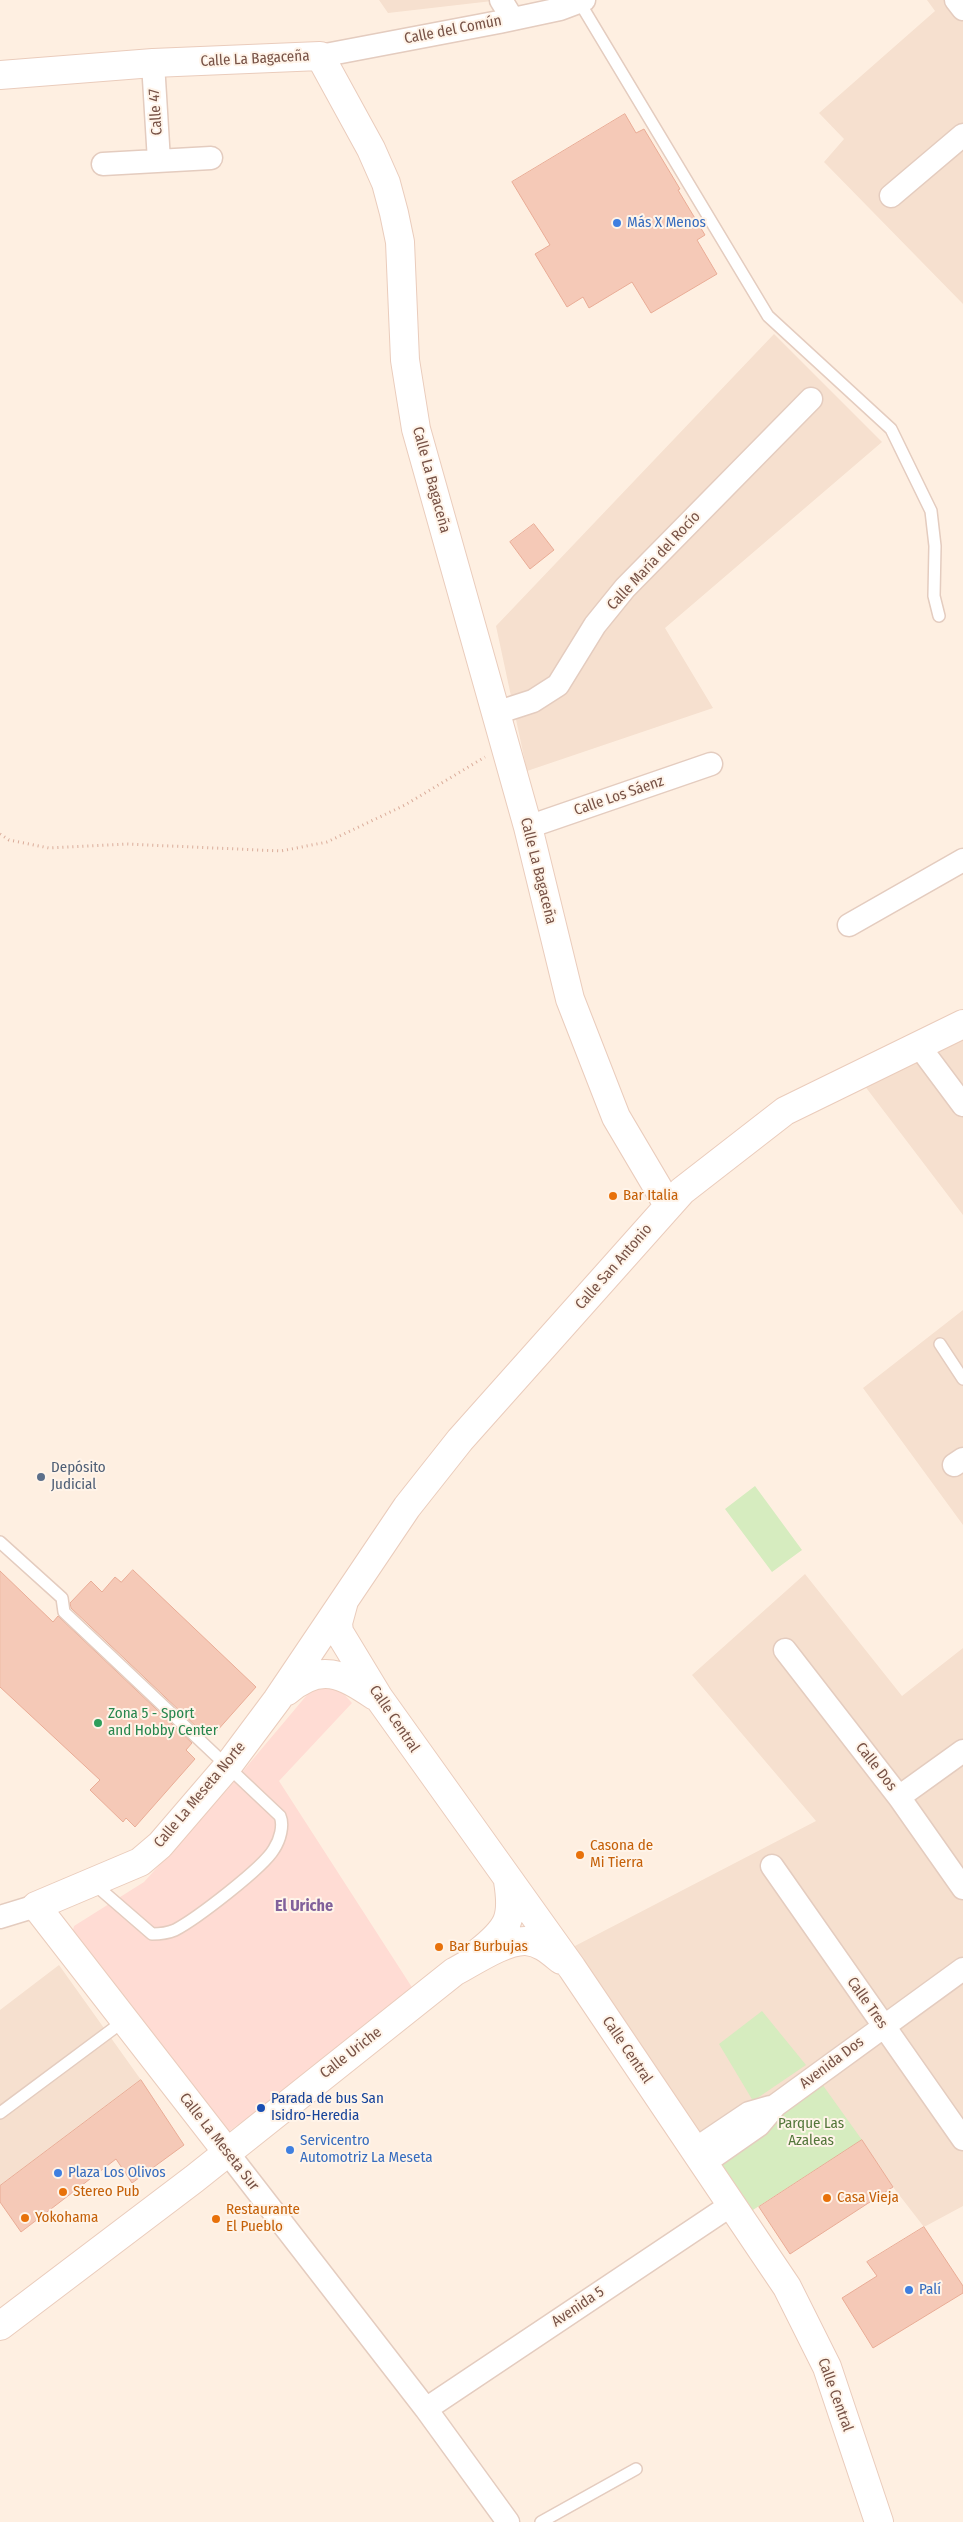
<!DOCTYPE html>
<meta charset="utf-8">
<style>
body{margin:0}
canvas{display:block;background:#feefe1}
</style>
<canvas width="963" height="2522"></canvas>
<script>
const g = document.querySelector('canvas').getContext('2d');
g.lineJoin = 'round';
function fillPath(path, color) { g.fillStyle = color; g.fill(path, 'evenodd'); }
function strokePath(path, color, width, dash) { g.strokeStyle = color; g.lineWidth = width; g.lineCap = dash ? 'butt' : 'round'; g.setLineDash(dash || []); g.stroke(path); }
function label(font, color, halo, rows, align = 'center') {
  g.font = font + ' "Fira Sans Condensed",sans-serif'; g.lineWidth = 4; g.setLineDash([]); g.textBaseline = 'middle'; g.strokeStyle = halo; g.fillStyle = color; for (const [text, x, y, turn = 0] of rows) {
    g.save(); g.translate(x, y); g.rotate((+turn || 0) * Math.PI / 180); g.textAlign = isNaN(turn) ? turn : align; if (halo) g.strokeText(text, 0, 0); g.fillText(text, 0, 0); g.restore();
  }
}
fillPath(new Path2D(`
 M 379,0 L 501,0 L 388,13 Z
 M 927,0 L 963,0 L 963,304 L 824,162 L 844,139 L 819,113 L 935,11 Z
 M 774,334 L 882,442 L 665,628 L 713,708 L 527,771 L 496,626 Z
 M 963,1039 L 963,1215 L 864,1085 Z
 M 963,1310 L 963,1525 L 863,1388 Z
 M 805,1574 L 902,1696 L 963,1648 L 963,2206 L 924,2227 L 893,2187 L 862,2140 L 748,2213 L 573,1947 L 816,1821 L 692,1675 Z
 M 59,1965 L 141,2080 L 0,2186 L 0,2010 Z`), '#f6e0cf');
fillPath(new Path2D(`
 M 317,1683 L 335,1684 L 352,1703 L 279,1781 L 415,1992 L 223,2136 L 71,1938 L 74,1926 L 144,1882 L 227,1790 Z`), '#ffdcd4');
fillPath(new Path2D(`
 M 755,1486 L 802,1550 L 772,1572 L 725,1509 Z
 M 762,2011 L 806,2065 L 753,2101 L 719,2044 Z
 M 822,2084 L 862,2140 L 748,2213 L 720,2165 L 723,2156 Z`), '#d6ecbf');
const building = new Path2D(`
 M 625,114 L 636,133 L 644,129 L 680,189 L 678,190 L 705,235 L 697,240 L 717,274 L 651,313 L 632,282 L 589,308 L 583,297 L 567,307 L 535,254 L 550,245 L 512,182 Z
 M 534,524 L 554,550 L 530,569 L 510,542 Z
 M 133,1570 L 256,1687 L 216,1732 L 208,1725 L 202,1732 L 71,1608 L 70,1603 L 91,1581 L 102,1592 L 115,1577 L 121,1582 Z
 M 0,1571 L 53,1622 L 58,1616 L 192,1743 L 186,1750 L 195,1759 L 135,1827 L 126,1818 L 123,1822 L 90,1790 L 100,1780 L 0,1687 Z
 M 141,2080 L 184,2145 L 132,2183 L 116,2159 L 21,2232 L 0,2202 L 0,2186 Z
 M 862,2140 L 893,2187 L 790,2254 L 759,2207 Z
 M 924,2227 L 963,2286 L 963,2293 L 873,2348 L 842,2298 L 877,2276 L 867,2262 Z`);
fillPath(building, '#f5c9b7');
strokePath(building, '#e9ac96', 1);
const lane = new Path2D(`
 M 580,3 L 768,316 L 891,429 L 931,511 L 935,546 L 934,596 L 939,616
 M 940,1344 L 963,1379
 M 0,1542 L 62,1598 L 64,1612 L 280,1816 C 284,1825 280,1840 274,1849 C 263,1868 196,1919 175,1930 C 168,1933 160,1934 152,1934 L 100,1889
 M 0,2113 L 125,2020
 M 541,2522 L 636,2469`);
const street = new Path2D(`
 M 501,0 L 512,18
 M 956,0 L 963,9
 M 320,56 L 499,22 L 560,9 L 584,0
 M 153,63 L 159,161
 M 103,164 L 211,158
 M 891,196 L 963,135
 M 496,713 L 533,701 L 558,685 L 595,625 L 625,588 L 811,399
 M 528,827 L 711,764
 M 849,925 L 963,860
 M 919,1046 L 963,1105
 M 954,1465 L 963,1459
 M 785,1650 L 899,1797 L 963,1888
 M 899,1797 L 963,1751
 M 772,1866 L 963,2139
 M 0,1917 L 36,1906
 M 694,2150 L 749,2113 L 770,2107
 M 227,2152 L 426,2409 L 508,2522
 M 703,2164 L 759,2125 L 776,2105 L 963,1969
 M 426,2409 L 731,2205`);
const secondary = new Path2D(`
 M 0,75 L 153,63 L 320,56 L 371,149 L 386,183 L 394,213 L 400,242 L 405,360 L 416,429 L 528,827 L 570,999 L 616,1117 L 668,1205
 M 344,1601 L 338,1623 L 339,1632 L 379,1698 L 572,1968 L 787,2287 L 827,2367 L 879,2522
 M 287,1691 C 321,1662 342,1674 375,1696
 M 479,1952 C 509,1928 514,1918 508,1881
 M 227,2152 L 36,1906 L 140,1862 L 160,1845 L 227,1767 L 277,1700 L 407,1507 L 460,1440 L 682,1191 L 785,1111 L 963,1024
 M 0,2326 L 194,2179 L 454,1972 C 473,1962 505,1940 526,1941 C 540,1942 550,1951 561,1960`);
strokePath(lane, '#e4ccbf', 14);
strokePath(street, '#e4ccbf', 25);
strokePath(secondary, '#eaccbc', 30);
strokePath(new Path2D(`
 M 0,834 L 9,840 L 49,848 L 126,844 L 281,851 L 327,842 L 405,805 L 485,757`), '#daac9a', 3, [1, 4]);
strokePath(lane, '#fff', 11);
strokePath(street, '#fff', 22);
strokePath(secondary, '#fff', 28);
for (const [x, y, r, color] of [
 [617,223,5,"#3f7fe0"],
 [613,1196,5,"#e8710a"],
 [41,1477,5,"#5c6f8a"],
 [98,1723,5,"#2e9e5b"],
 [580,1855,5,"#e8710a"],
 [439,1947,5,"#e8710a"],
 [261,2108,5,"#1a4fb4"],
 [290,2150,5,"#3f7fe0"],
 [58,2173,5,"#3f7fe0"],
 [63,2192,5,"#e8710a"],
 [827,2198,5,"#e8710a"],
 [25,2218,5,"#e8710a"],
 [216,2219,5,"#e8710a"],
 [909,2290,5,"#3f7fe0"]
]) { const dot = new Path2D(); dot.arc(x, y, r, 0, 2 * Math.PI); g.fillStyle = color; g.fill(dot); strokePath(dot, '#fff4e9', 2); }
label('15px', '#775246', '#fff4e9', [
 ["Calle del Común",453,30,-11],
 ["Calle La Bagaceña",255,59,-3],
 ["Calle 47",156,112,-94],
 ["Calle La Bagaceña",431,480,75],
 ["Calle María del Rocío",654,561,-47],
 ["Calle Los Sáenz",619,796,-19],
 ["Calle La Bagaceña",538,871,76],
 ["Calle San Antonio",614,1267,-49],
 ["Calle Central",394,1719,56],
 ["Calle Dos",876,1767,52],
 ["Calle La Meseta Norte",200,1795,-50],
 ["Calle Tres",867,2003,55],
 ["Calle Central",627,2050,56],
 ["Calle Uriche",351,2053,-38],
 ["Avenida Dos",832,2063,-37],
 ["Calle La Meseta Sur",219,2142,52],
 ["Avenida 5",578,2307,-34],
 ["Calle Central",835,2395,70]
]);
label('15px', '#366cbe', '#fff4e9', [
 ["Más X Menos",627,223],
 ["Servicentro",300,2141],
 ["Automotriz La Meseta",300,2158],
 ["Plaza Los Olivos",68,2173],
 ["Palí",919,2290]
], 'left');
label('15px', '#c56008', '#fff4e9', [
 ["Bar Italia",623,1196],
 ["Casona de",590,1846],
 ["Mi Tierra",590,1863],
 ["Bar Burbujas",449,1947],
 ["Stereo Pub",73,2192],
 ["Casa Vieja",837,2198],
 ["Restaurante",226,2210],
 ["El Pueblo",226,2227],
 ["Yokohama",35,2218]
], 'left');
label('15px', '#4e5e75', '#fff4e9', [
 ["Depósito",51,1468],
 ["Judicial",51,1485]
], 'left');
label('15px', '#27864d', '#fff4e9', [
 ["Zona 5 - Sport",108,1714],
 ["and Hobby Center",108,1731]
], 'left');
label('15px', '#164399', '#fff4e9', [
 ["Parada de bus San",271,2099],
 ["Isidro-Heredia",271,2116]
], 'left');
label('15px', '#54773b', '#fff4e9', [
 ["Parque Las",811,2124],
 ["Azaleas",811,2141]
]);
label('bold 16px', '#81619b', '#fff4e9', [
 ["El Uriche",304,1907]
]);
</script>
